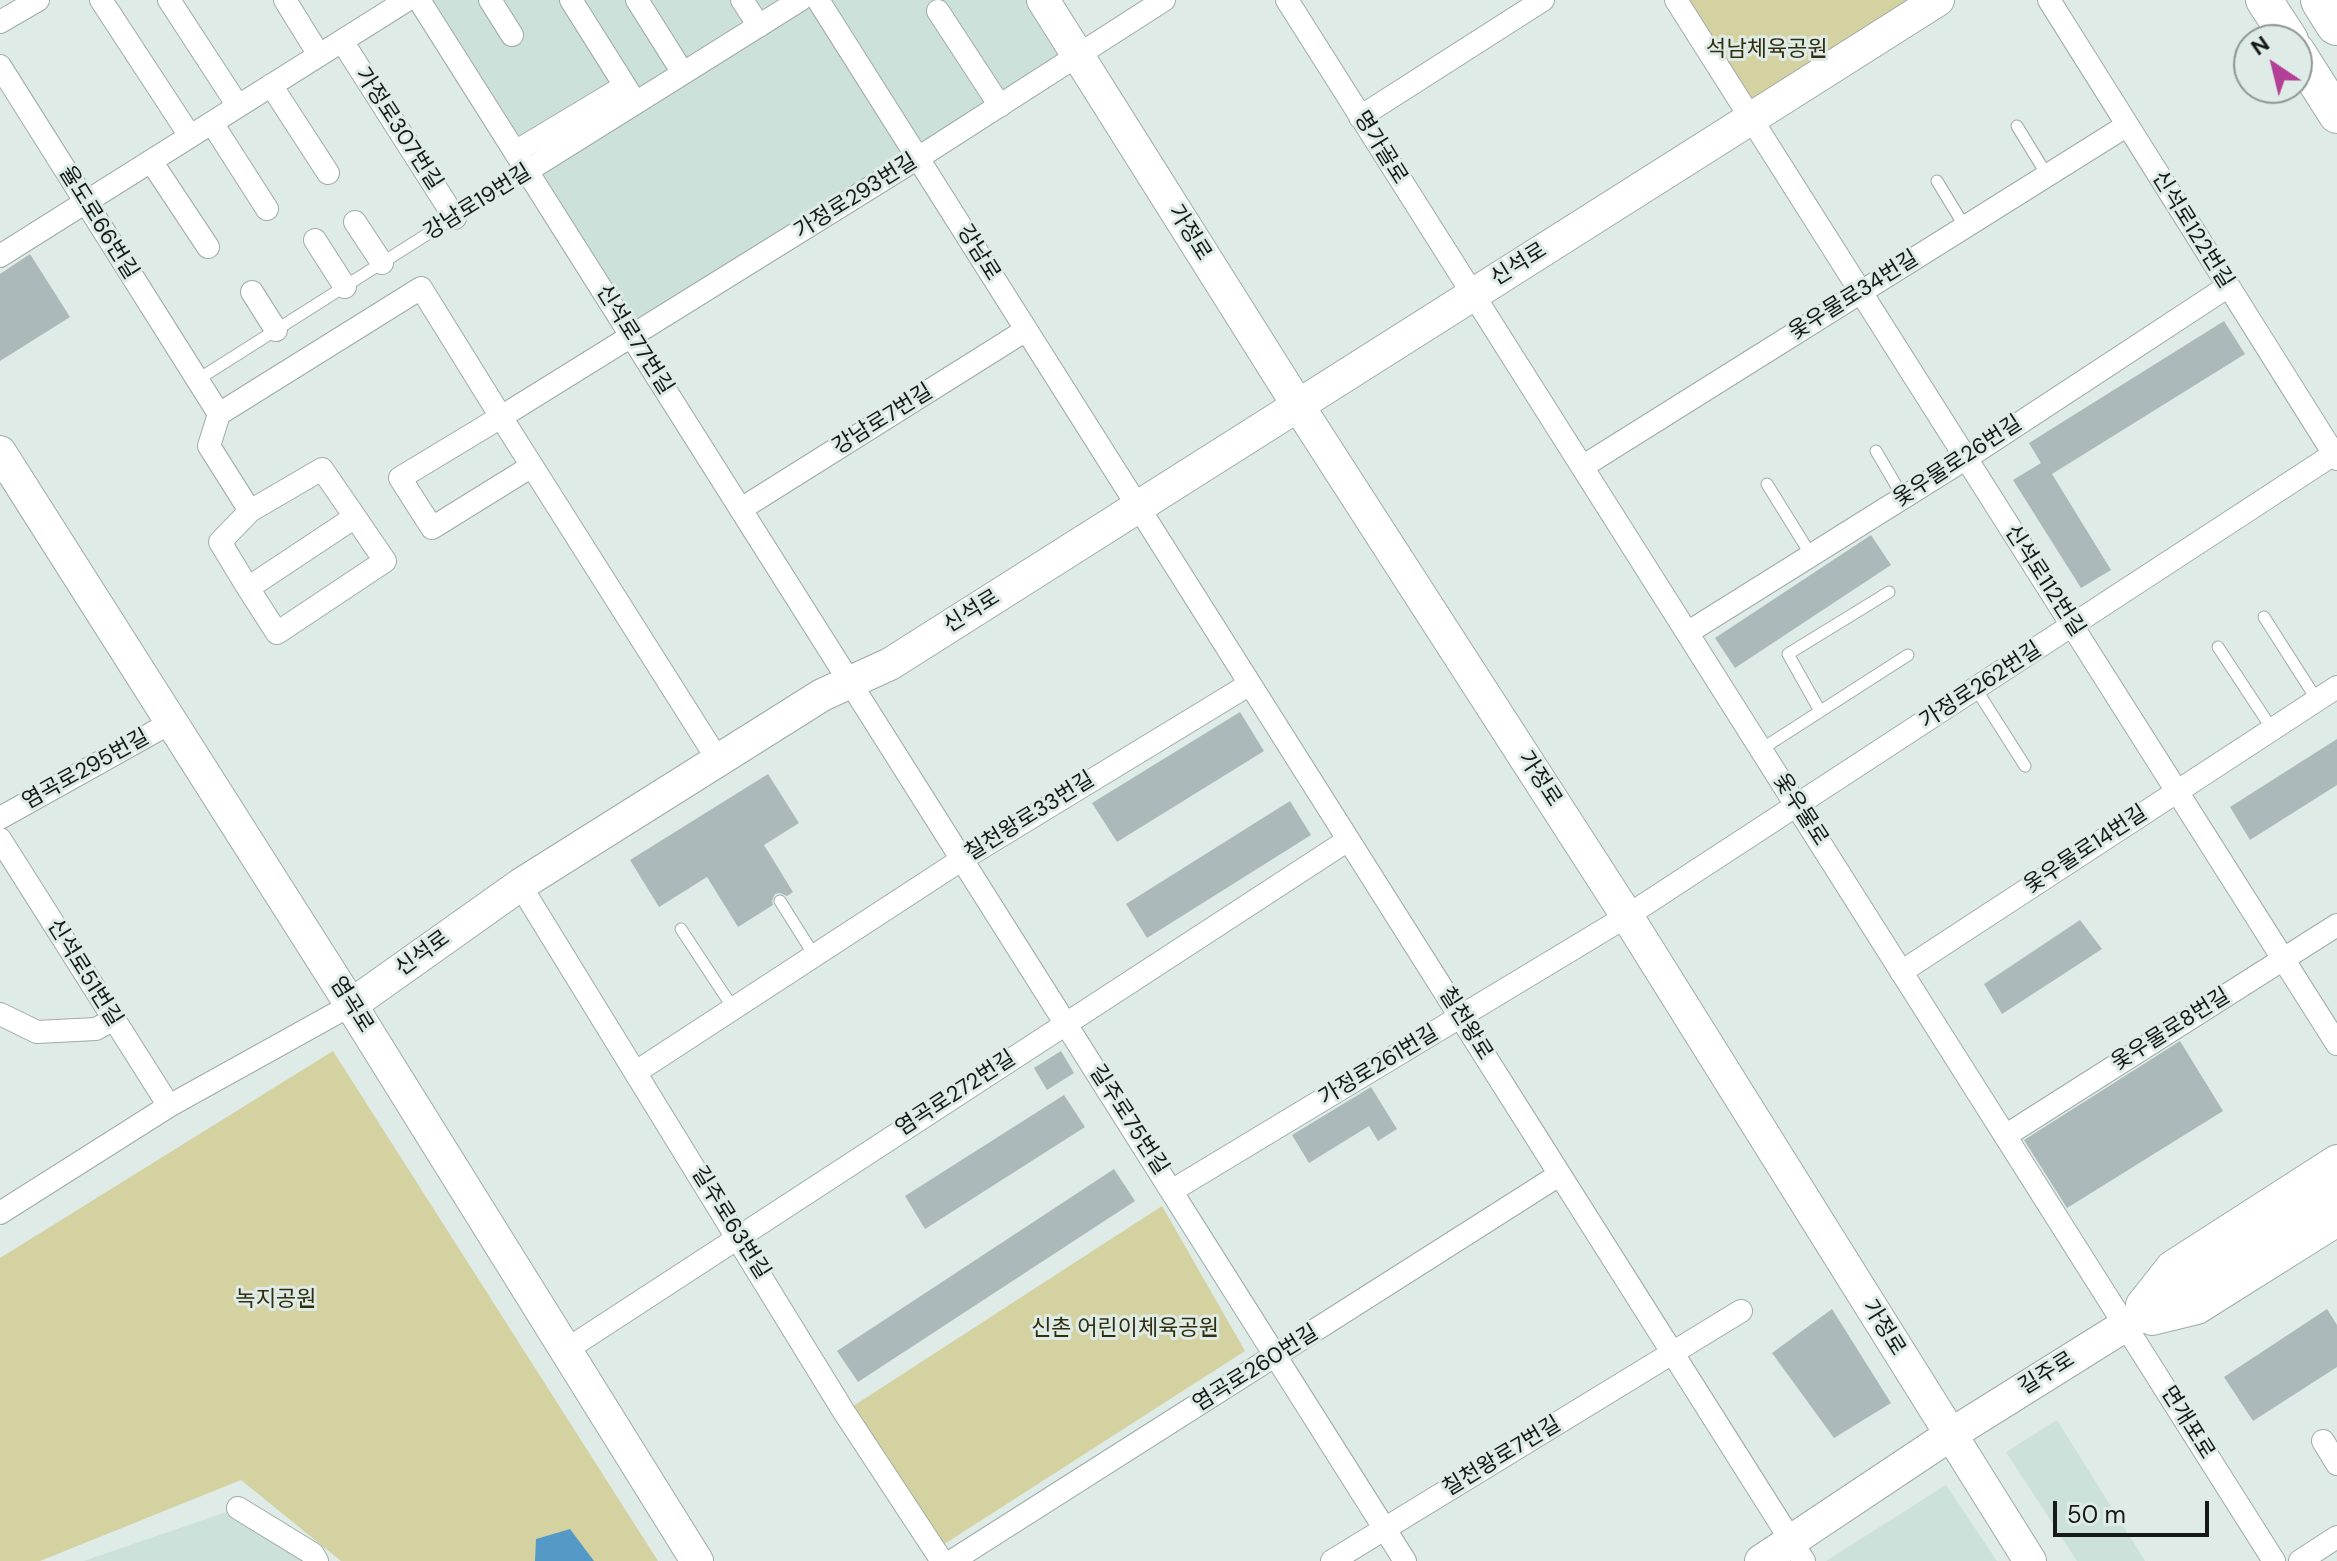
<!DOCTYPE html>
<meta charset="utf-8">
<style>
body{margin:0}
#map{position:relative;width:2337px;height:1561px;overflow:hidden;background:#deebe6;font-family:"DM Sans",sans-serif}
canvas{display:block}
.north{position:absolute;left:2233px;top:24px;width:80px;height:80px;box-sizing:border-box;background:#deebe6;border:2px solid #8e9793;border-radius:50%;rotate:325deg;font-size:22px;font-weight:700;line-height:32px;text-align:center;color:#151917}
.north::after{content:'';display:block;margin:auto;width:28px;height:36px;background:#b43f96;clip-path:polygon(50% 0,100% 100%,50% 72%,0 100%)}
.scale{position:absolute;left:2053px;top:1501px;width:156px;height:36px;box-sizing:border-box;border:4px solid #151917;border-top:0;padding-left:10px;font-size:24px;line-height:28px;white-space:nowrap;color:#151917;-webkit-text-stroke:6px #deebe6;paint-order:stroke}
</style>
<div id="map">
<canvas width="2337" height="1561"></canvas>
<div class="north">N</div>
<div class="scale">50 m</div>
</div>
<script>
const g = document.querySelector('canvas').getContext('2d');
g.lineJoin = 'round';
function fillPath(path, color) { g.fillStyle = color; g.fill(path, 'evenodd'); }
function strokePath(path, color, width, dash) { g.strokeStyle = color; g.lineWidth = width; g.lineCap = dash ? 'butt' : 'round'; g.setLineDash(dash || []); g.stroke(path); }
function label(font, color, halo, rows, align = 'center') {
  g.font = font + ' "DM Sans","Noto Sans KR",sans-serif'; g.lineWidth = 6; g.setLineDash([]); g.textBaseline = 'middle'; g.strokeStyle = halo; g.fillStyle = color; for (const [text, x, y, turn = 0] of rows) {
    g.save(); g.translate(x, y); g.rotate((+turn || 0) * Math.PI / 180); g.textAlign = isNaN(turn) ? turn : align; if (halo) g.strokeText(text, 0, 0); g.fillText(text, 0, 0); g.restore();
  }
}
fillPath(new Path2D(`
 M 432,0 L 1035,0 L 1069,55 L 637,327 Z
 M 2057,1420 L 2145,1561 L 2077,1561 L 2006,1452 Z
 M 1946,1485 L 1997,1561 L 1826,1561 Z
 M 238,1508 L 310,1561 L 84,1561 Z`), '#cce1d9');
fillPath(new Path2D(`
 M 1676,0 L 1938,0 L 1751,119 Z
 M 333,1051 L 658,1561 L 341,1561 L 241,1480 L 40,1561 L 0,1561 L 0,1258 Z
 M 1162,1206 L 1245,1351 L 935,1550 L 844,1412 Z`), '#d5d2a2');
fillPath(new Path2D(`
 M 570,1529 L 594,1561 L 535,1561 L 536,1539 Z`), '#559ac6');
fillPath(new Path2D(`
 M 30,254 L 70,317 L 0,361 L 0,274 Z
 M 2224,321 L 2245,354 L 2052,474 L 2111,570 L 2081,588 L 2013,480 L 2041,463 L 2029,443 Z
 M 1871,535 L 1891,565 L 1735,668 L 1715,638 Z
 M 1240,712 L 1264,751 L 1117,842 L 1092,803 Z
 M 2337,739 L 2337,785 L 2250,840 L 2230,807 Z
 M 768,774 L 799,823 L 764,845 L 793,892 L 787,896 L 780,893 L 775,894 L 772,901 L 773,905 L 738,927 L 707,877 L 659,907 L 630,860 Z
 M 1290,801 L 1311,835 L 1147,938 L 1126,904 Z
 M 2080,920 L 2102,949 L 2002,1014 L 1984,984 Z
 M 2180,1041 L 2223,1111 L 2067,1208 L 2024,1140 Z
 M 1061,1051 L 1074,1073 L 1047,1090 L 1034,1068 Z
 M 1371,1087 L 1397,1129 L 1378,1141 L 1369,1126 L 1309,1163 L 1292,1135 Z
 M 1064,1095 L 1085,1127 L 925,1229 L 905,1196 Z
 M 1114,1169 L 1135,1201 L 858,1382 L 837,1351 Z
 M 1832,1309 L 1891,1403 L 1834,1438 L 1772,1353 Z
 M 2327,1309 L 2337,1325 L 2337,1367 L 2253,1421 L 2224,1377 Z`), '#acb9ba');
const lane = new Path2D(`
 M 2017,126 L 2047,175
 M 1937,181 L 1965,227
 M 197,380 L 527,171
 M 1876,451 L 1903,497
 M 1767,484 L 1811,555
 M 2264,617 L 2317,700
 M 2218,647 L 2272,729
 M 1976,689 L 2025,766
 M 1820,711 L 1788,654 L 1889,592
 M 1760,750 L 1908,655
 M 780,901 L 814,955
 M 681,929 L 733,1008`);
const street = new Path2D(`
 M 101,0 L 190,136
 M 169,0 L 238,106
 M 285,0 L 319,55
 M 419,0 L 1405,1561
 M 490,0 L 512,35
 M 571,0 L 632,97
 M 637,0 L 676,62
 M 742,0 L 759,26
 M 818,0 L 1804,1561
 M 1287,0 L 2274,1561
 M 1676,0 L 2337,1044
 M 2049,0 L 2337,459
 M 938,11 L 1000,106
 M 0,22 L 38,0
 M 342,41 L 455,218
 M 0,66 L 219,414 L 421,288 L 501,417 L 400,478 L 432,528 L 532,466
 M 271,85 L 328,173
 M 1360,117 L 1543,0
 M 212,123 L 267,209
 M 515,152 L 625,86
 M 151,161 L 208,247
 M 527,171 L 800,0
 M 355,222 L 382,263
 M 315,240 L 345,287
 M 0,256 L 407,0
 M 252,292 L 276,330
 M 219,414 L 209,446 L 250,511 L 220,542 L 248,588 L 355,517 L 322,469 L 250,511
 M 1582,467 L 2126,126
 M 741,509 L 1026,330
 M 248,588 L 277,633 L 385,561 L 355,517
 M 1687,633 L 1965,459 L 2227,287
 M 718,760 L 501,417 L 918,158 L 1164,0
 M 0,818 L 172,722
 M 0,839 L 169,1106
 M 520,885 L 844,1412 L 942,1561
 M 1901,972 L 2337,687
 M 0,1014 L 37,1032 L 96,1029 L 114,1019
 M 636,1072 L 961,860 L 1250,684
 M 2005,1136 L 2337,925
 M 1173,1190 L 1627,916 L 2334,454
 M 0,1213 L 169,1106 L 351,1005
 M 566,1350 L 1348,840
 M 2323,1441 L 2337,1464
 M 238,1508 L 313,1554 L 317,1561
 M 952,1561 L 1559,1175
 M 1332,1561 L 1741,1311
 M 2300,1561 L 2337,1537`);
const secondary = new Path2D(`
 M 1043,0 L 1299,407 L 1627,916 L 2030,1561
 M 0,452 L 351,1005 L 697,1561
 M 351,1005 L 520,885 L 822,695 L 890,664 L 1938,0
 M 2142,1305 L 2172,1267 L 2337,1161
 M 2152,1319 L 2197,1308 L 2337,1220
 M 1761,1561 L 1950,1435 L 2337,1193`);
const primary = new Path2D(`
 M 2264,0 L 2290,40
 M 2297,52 L 2337,115`);
const highway = new Path2D(`
 M 2322,0 L 2337,24`);
strokePath(lane, '#9faba7', 13);
strokePath(street, '#9faba7', 24);
strokePath(secondary, '#9faba7', 34);
strokePath(primary, '#9faba7', 38);
strokePath(highway, '#9faba7', 44);
strokePath(lane, '#fff', 11);
strokePath(street, '#fff', 22);
strokePath(secondary, '#fff', 32);
strokePath(primary, '#fff', 36);
strokePath(highway, '#fff', 42);
label('22px', '#312e0d', '#deebe6', [
 ["석남체육공원",1767,50],
 ["녹지공원",276,1300],
 ["신촌 어린이체육공원",1125,1329]
]);
label('22px', '#151917', '#deebe6', [
 ["가정로307번길",398,129,57],
 ["명가골로",1380,148,58],
 ["가정로293번길",856,197,-32],
 ["강남로19번길",478,203,-32],
 ["율도로66번길",98,223,58],
 ["신석로122번길",2192,230,58],
 ["가정로",1189,233,58],
 ["강남로",978,253,58],
 ["신석로",1519,265,-32],
 ["옻우물로34번길",1854,296,-32],
 ["신석로77번길",634,340,58],
 ["강남로7번길",883,420,-32],
 ["옻우물로26번길",1958,462,-33],
 ["신석로112번길",2044,581,57],
 ["신석로",972,612,-32],
 ["가정로262번길",1981,686,-33],
 ["염곡로295번길",86,770,-29],
 ["가정로",1539,779,57],
 ["옻우물로",1800,810,57],
 ["칠천왕로33번길",1030,817,-32],
 ["옻우물로14번길",2086,850,-33],
 ["신석로",423,954,-36],
 ["신석로51번길",84,973,58],
 ["염곡로",351,1005,58],
 ["칠천왕로",1465,1024,58],
 ["옻우물로8번길",2171,1030,-32],
 ["가정로261번길",1379,1066,-31],
 ["염곡로272번길",956,1094,-33],
 ["길주로75번길",1128,1120,57],
 ["길주로63번길",730,1223,58],
 ["가정로",1883,1328,58],
 ["염곡로260번길",1256,1369,-32],
 ["길주로",2047,1374,-32],
 ["면개포로",2187,1423,58],
 ["칠천왕로7번길",1502,1457,-31]
]);
</script>
